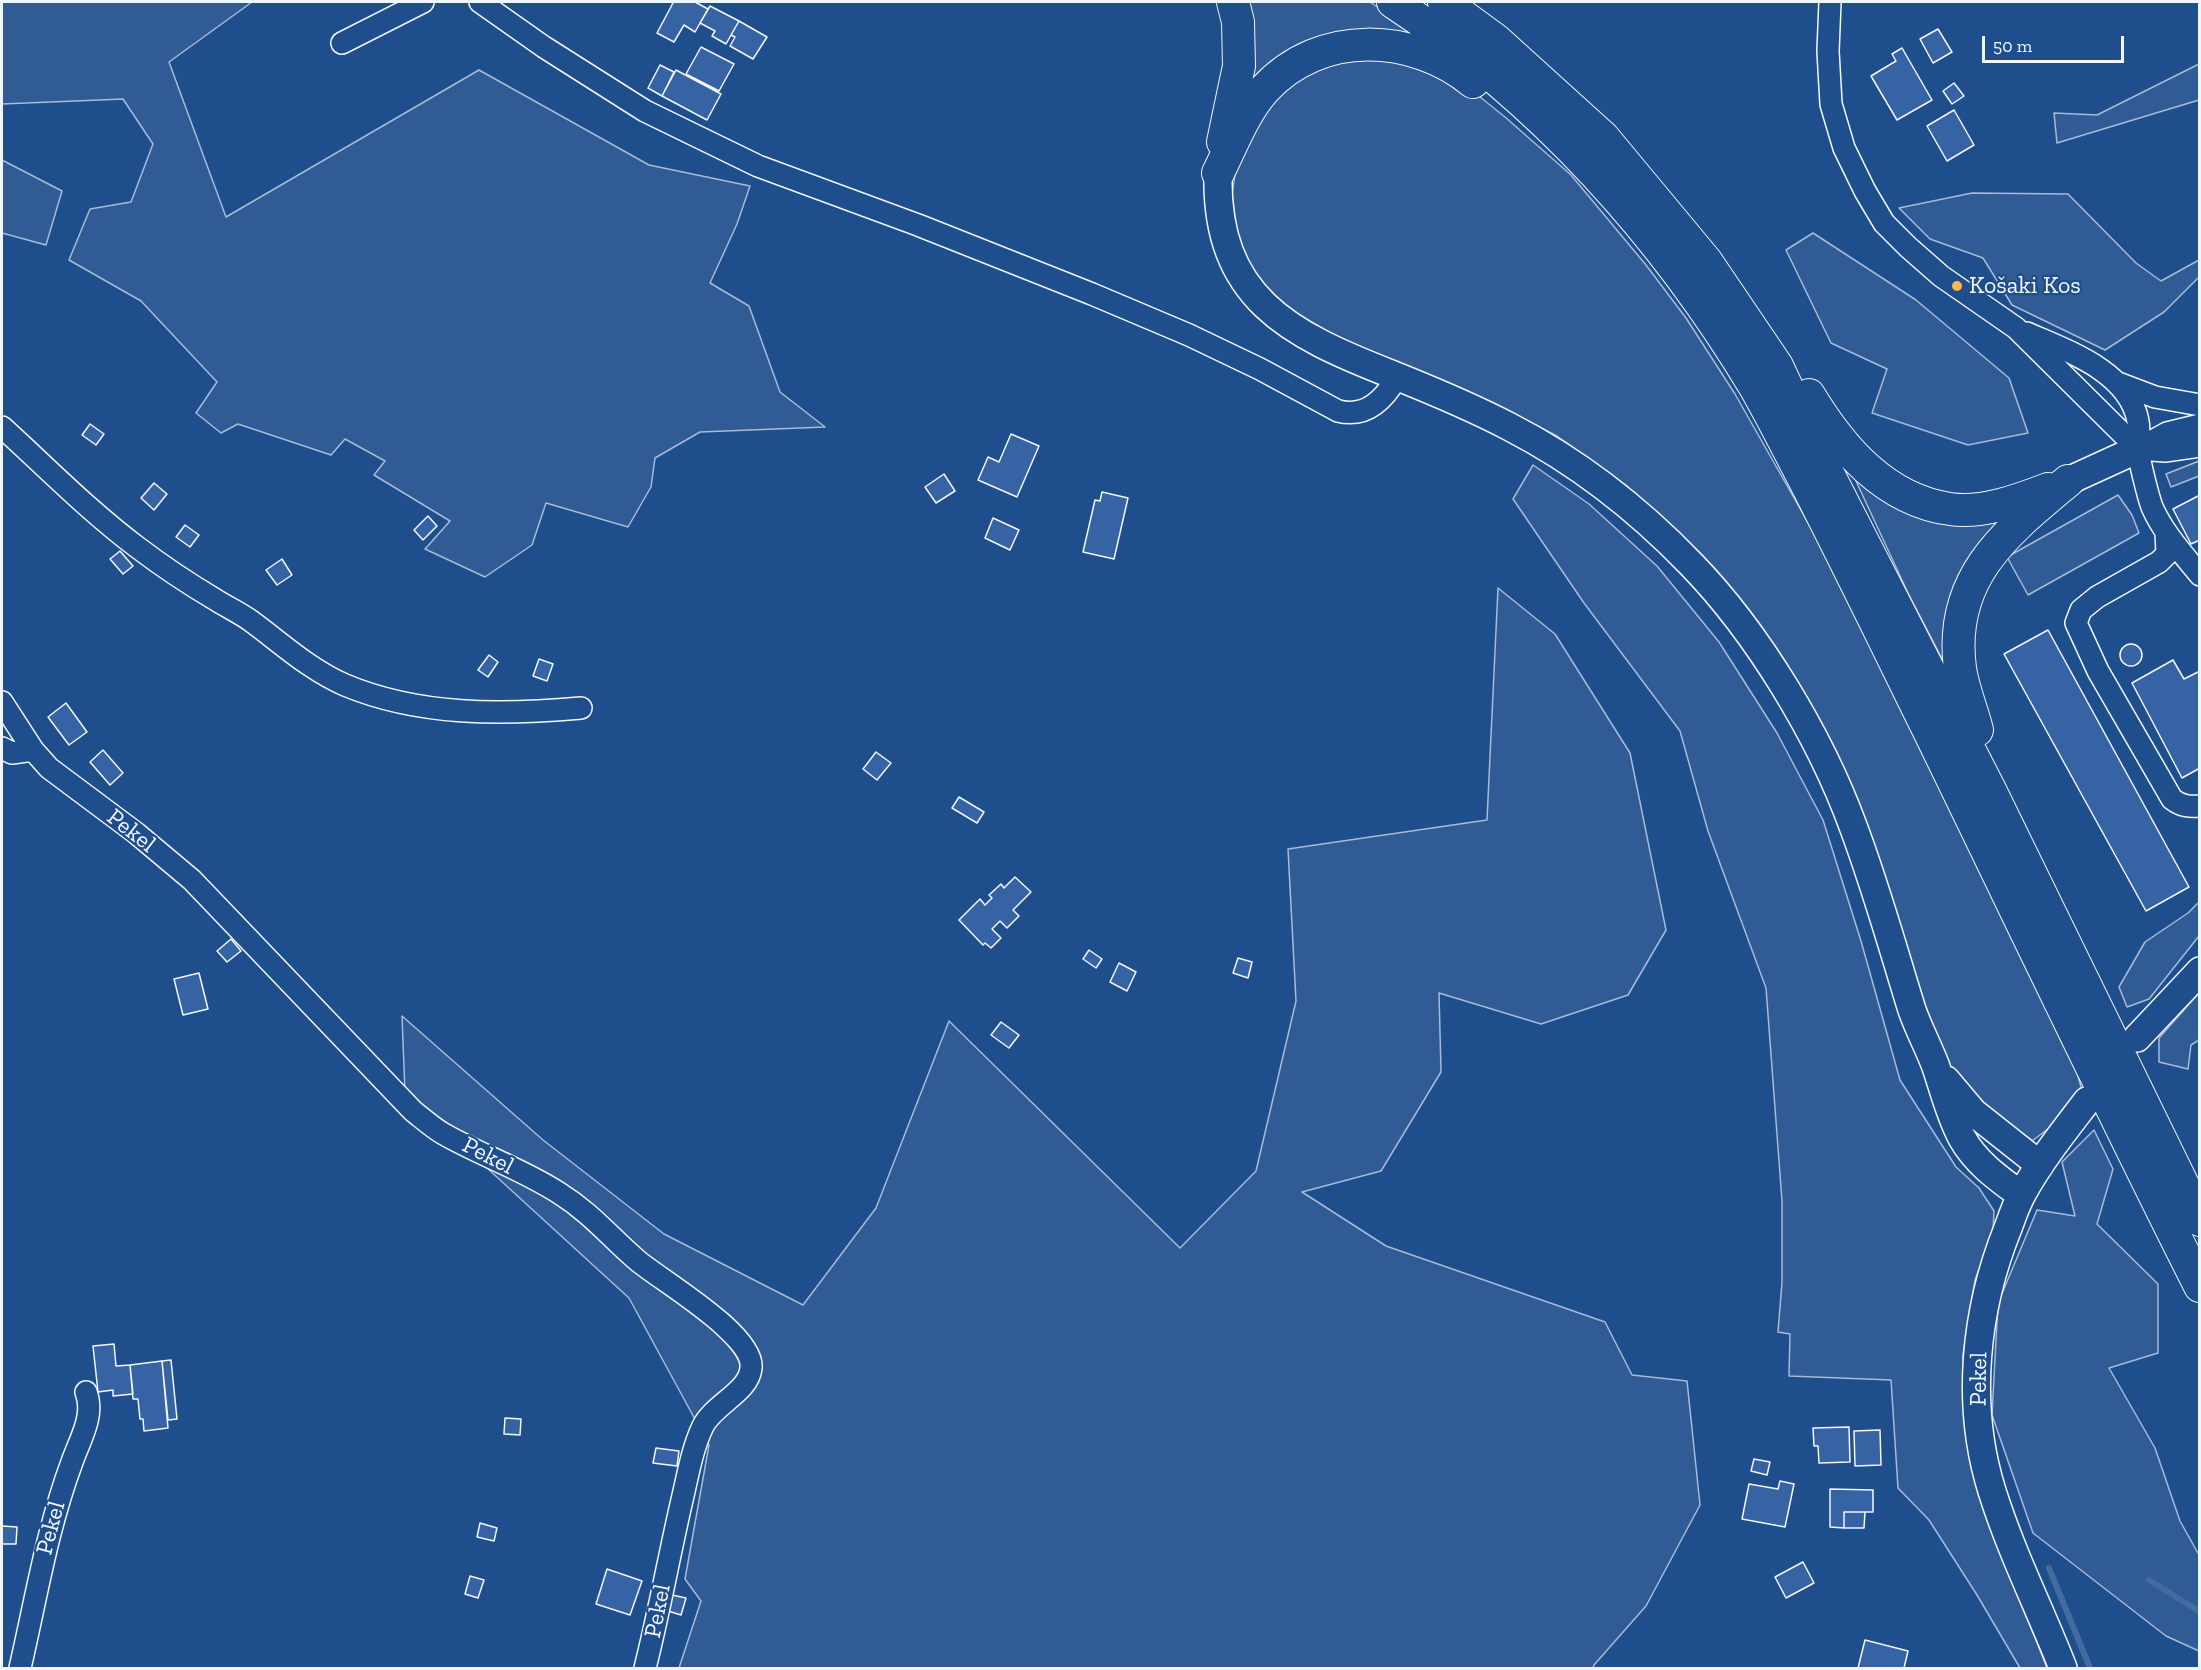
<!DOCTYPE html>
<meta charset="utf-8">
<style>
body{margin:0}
#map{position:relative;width:2201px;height:1670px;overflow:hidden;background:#1f4e8c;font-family:"Zilla Slab",serif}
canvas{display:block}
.frame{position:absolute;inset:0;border:3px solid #f2f6ff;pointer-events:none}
.scale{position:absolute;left:1982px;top:36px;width:142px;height:27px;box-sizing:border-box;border:3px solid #f2f6ff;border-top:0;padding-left:8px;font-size:18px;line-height:21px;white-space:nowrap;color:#f2f6ff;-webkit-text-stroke:4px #1f4e8c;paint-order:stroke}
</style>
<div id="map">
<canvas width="2201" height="1670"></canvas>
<div class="frame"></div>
<div class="scale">50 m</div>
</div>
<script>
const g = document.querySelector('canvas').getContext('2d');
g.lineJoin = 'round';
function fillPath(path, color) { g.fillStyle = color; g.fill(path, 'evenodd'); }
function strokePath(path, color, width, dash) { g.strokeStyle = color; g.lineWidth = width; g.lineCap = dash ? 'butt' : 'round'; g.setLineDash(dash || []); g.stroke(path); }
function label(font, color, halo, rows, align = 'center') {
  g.font = font + ' "Zilla Slab",serif'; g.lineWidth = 4.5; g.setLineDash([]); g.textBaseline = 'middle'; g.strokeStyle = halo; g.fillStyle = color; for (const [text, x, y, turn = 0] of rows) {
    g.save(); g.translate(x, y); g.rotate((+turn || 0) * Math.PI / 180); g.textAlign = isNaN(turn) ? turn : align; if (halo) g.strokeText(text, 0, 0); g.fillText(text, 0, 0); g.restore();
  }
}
const built = new Path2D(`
 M 2,2 L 252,2 L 169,62 L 226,217 L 479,70 L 649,165 L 750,186 L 737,224 L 710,283 L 749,306 L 780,392 L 825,427 L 700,432 L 655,458 L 651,487 L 628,527 L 546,503 L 532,545 L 485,577 L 425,549 L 450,521 L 374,475 L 385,461 L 345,439 L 331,455 L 238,424 L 221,433 L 196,413 L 217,382 L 141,301 L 69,260 L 90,209 L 131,202 L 153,144 L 123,99 L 2,104 Z
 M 1242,2 L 1370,2 L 1433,45 L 1405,39 L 1242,88 Z
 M 1365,52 L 1460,81 L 1505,117 L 1571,175 L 1646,265 L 1686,318 L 1735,394 L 1823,549 L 2074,1062 L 2081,1087 L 2049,1128 L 2036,1138 L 2030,1142 L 2018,1136 L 1955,1078 L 1930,1020 L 1906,945 L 1806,697 L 1758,622 L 1701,556 L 1627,486 L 1557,436 L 1484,399 L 1312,327 L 1278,301 L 1254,274 L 1238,239 L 1232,194 L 1238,155 L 1260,113 L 1303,73 Z
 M 2199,64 L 2199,100 L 2057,143 L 2054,113 L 2097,115 Z
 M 2,160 L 62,191 L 46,245 L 2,233 Z
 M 1972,193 L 2068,194 L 2136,263 L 2161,281 L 2199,260 L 2199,277 L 2164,312 L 2105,350 L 2012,305 L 1983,258 L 1930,239 L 1899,208 Z
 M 1813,233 L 1916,300 L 2009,378 L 2028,433 L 1968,445 L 1872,413 L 1887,369 L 1831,343 L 1786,250 Z
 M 2199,461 L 2199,476 L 2171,487 L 2166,474 Z
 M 1533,465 L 1589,504 L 1657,566 L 1719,642 L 1777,733 L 1823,820 L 1861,941 L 1900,1080 L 1956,1167 L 1979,1188 L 1994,1211 L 1993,1232 L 1975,1280 L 1963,1354 L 1966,1419 L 1978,1492 L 2047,1668 L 2020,1668 L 1977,1595 L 1929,1520 L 1898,1488 L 1891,1380 L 1789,1376 L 1790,1334 L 1778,1332 L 1782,1282 L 1782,1201 L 1766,988 L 1708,831 L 1680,731 L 1584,603 L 1513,499 Z
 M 1849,466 L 1868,479 L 2014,508 L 1950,674 L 1908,593 Z
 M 2118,495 L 2132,515 L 2139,533 L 2028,595 L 2007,557 Z
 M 1498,588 L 1555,634 L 1630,753 L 1666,930 L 1628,995 L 1541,1024 L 1439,993 L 1441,1072 L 1381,1171 L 1302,1192 L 1386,1246 L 1605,1322 L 1632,1375 L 1687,1381 L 1700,1505 L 1646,1606 L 1594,1665 L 1593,1668 L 679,1668 L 701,1601 L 685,1579 L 709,1445 L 629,1298 L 405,1093 L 402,1016 L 543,1140 L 664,1234 L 803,1305 L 876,1208 L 949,1021 L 1180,1248 L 1256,1171 L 1296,1001 L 1288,849 L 1487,820 Z
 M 2199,902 L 2199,936 L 2149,999 L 2127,1007 L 2119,987 L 2145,942 L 2188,913 Z
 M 2199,993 L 2199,1040 L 2191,1045 L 2188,1069 L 2159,1062 L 2159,1038 Z
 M 2094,1130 L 2113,1169 L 2097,1224 L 2158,1284 L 2158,1353 L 2109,1368 L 2155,1448 L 2180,1521 L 2199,1555 L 2199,1651 L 2166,1636 L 2033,1533 L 1992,1415 L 1998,1303 L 2037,1210 L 2075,1216 L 2062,1162 Z`);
fillPath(built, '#305b95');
strokePath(built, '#a8bbd7', 1.5);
strokePath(new Path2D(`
 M 2049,1568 L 2090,1668
 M 2149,1580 L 2200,1612`), '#446ba0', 6);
const building = new Path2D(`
 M 671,2 L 695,2 L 708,9 L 695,32 L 684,25 L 674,42 L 657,33 L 673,3 Z
 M 710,6 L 739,21 L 726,44 L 712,36 L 715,31 L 700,23 Z
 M 739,21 L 767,37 L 753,59 L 730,46 L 735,37 L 731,35 Z
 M 1938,29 L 1952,52 L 1933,63 L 1920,39 Z
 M 701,47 L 734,64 L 719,91 L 686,74 Z
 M 1902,48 L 1932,100 L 1897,120 L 1871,76 L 1896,61 L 1892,54 Z
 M 660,65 L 674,72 L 662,96 L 648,88 Z
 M 676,70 L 721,94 L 707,120 L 662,96 Z
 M 1954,83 L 1964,96 L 1952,104 L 1943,91 Z
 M 1954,110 L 1974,145 L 1947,161 L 1927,126 Z
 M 90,424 L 104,434 L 96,445 L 82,435 Z
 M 1011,434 L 1039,446 L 1017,497 L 978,480 L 988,457 L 999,462 Z
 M 944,474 L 955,491 L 936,503 L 925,487 Z
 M 154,483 L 167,494 L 154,510 L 141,498 Z
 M 1102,492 L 1128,498 L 1114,559 L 1083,552 L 1095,500 L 1100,501 Z
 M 2200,495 L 2200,540 L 2191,544 L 2173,509 Z
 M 428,516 L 437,526 L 423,540 L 414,530 Z
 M 993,518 L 1019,530 L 1010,550 L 985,538 Z
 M 185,525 L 199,535 L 190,547 L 176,537 Z
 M 120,551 L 133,566 L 123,574 L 110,559 Z
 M 282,559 L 292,575 L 277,585 L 266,570 Z
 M 2048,630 L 2189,887 L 2146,911 L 2004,654 Z
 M2120 655a11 11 0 1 1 22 0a11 11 0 1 1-22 0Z
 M 489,655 L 498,662 L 488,677 L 478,670 Z
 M 539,659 L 553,664 L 547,681 L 533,676 Z
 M 2173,660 L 2184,679 L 2200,671 L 2200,768 L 2182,778 L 2132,683 Z
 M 66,703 L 87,732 L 69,745 L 48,717 Z
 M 103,750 L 123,773 L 110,785 L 90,762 Z
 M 876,752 L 891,763 L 877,780 L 863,769 Z
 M 959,797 L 984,812 L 977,823 L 952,808 Z
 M 1015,877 L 1031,892 L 1013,910 L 1019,916 L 1007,928 L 1000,921 L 992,929 L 1001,938 L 991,948 L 985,943 L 983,945 L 959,920 L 980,899 L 985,905 L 992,898 L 989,895 L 1001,884 L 1004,888 Z
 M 231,939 L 241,951 L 227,962 L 217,951 Z
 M 1089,950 L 1102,959 L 1096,968 L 1083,959 Z
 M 1238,958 L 1252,962 L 1248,978 L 1233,973 Z
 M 1119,963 L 1136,972 L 1127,991 L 1110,982 Z
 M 199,973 L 208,1009 L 183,1015 L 174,979 Z
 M 1001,1022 L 1019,1035 L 1009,1048 L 991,1035 Z
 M 114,1344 L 116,1366 L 130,1365 L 133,1394 L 113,1396 L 113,1390 L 98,1392 L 93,1346 Z
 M 171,1360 L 177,1419 L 168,1420 L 162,1361 Z
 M 162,1361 L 168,1428 L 144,1431 L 143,1419 L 140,1419 L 138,1399 L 133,1399 L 130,1365 Z
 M 505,1418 L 521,1419 L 520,1435 L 504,1434 Z
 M 1849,1427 L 1850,1462 L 1819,1463 L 1818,1446 L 1814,1446 L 1813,1428 Z
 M 1880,1430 L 1881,1465 L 1855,1466 L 1854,1431 Z
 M 656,1448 L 679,1451 L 677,1466 L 653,1463 Z
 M 1754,1459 L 1770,1462 L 1767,1475 L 1751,1471 Z
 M 1780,1481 L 1794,1484 L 1785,1527 L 1742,1519 L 1749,1484 L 1778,1489 Z
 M 1830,1489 L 1873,1490 L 1873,1512 L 1844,1512 L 1844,1528 L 1830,1527 Z
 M 1844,1512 L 1865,1512 L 1864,1528 L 1844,1528 Z
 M 480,1523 L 497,1528 L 494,1541 L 477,1537 Z
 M 2,1526 L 17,1527 L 16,1544 L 2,1544 Z
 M 1803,1562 L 1814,1583 L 1786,1598 L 1775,1577 Z
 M 607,1569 L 642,1581 L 630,1615 L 596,1604 Z
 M 470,1576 L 484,1580 L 478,1598 L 465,1594 Z
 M 672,1595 L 686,1598 L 681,1615 L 668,1611 Z
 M 1865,1640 L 1908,1651 L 1904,1668 L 1858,1668 Z`);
fillPath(building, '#3563a3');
strokePath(building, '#f2f6ff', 1.5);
const minor = new Path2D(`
 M 480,2 L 544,47 L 645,111 L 758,166 L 918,225 L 1092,294 L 1189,335 L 1260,369 L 1338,411 C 1366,418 1384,400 1397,377
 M 1830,2 L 1828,51 L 1831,104 L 1844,148 L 1865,191 L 1884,223 L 1908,247 L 1941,276 L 2016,328 L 2138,449 L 2165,451 L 2200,446
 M 342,43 L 423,2
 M 2027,333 C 2068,351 2129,372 2138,421 C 2140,430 2138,439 2138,449 C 2139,460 2148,496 2152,507 C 2163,532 2182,553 2200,575
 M 2118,383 L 2155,397 L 2200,405
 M 2,427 C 46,467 89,511 137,547 C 162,566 189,584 216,600 C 227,607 240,613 251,621 C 281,643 310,670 345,685 C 419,716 502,715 581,708
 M 2138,449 L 2167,433 L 2200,425
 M 2166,532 L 2167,554 L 2159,562 L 2097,597 L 2081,610 L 2076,623 L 2098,671 L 2172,799 C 2181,806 2189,807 2200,806
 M 2,702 L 33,750 L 49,768 L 136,833 L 192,880 L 413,1111 C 422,1118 432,1127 442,1133 C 480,1155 522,1169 559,1193 C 591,1213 610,1237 638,1261 C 662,1281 755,1335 751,1368 C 749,1392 714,1404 703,1426 C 692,1449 688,1475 682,1500 C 669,1556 659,1613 645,1668
 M 2,748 L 12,753 L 33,750
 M 20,1668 C 36,1599 47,1529 72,1462 C 80,1439 95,1416 86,1392`);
const major = new Path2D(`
 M 1218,173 C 1215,298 1289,334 1391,374 C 1431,390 1472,407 1510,427 C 1578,462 1638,509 1691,564 C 1758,633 1820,736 1853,826 C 1876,887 1893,949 1912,1010 C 1919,1030 1929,1048 1936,1067 C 1944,1091 1950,1116 1962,1138 C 1976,1163 1999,1179 2021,1195
 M 2068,481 L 2138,449
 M 2137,1038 L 2200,971
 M 1946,1080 L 1973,1112 L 2040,1165
 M 2063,1668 C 2040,1609 2011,1552 1992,1491 C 1965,1405 1975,1310 2008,1228 C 2012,1217 2016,1205 2022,1194 C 2040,1161 2064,1131 2087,1101`);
const highway = new Path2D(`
 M 1393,2 C 1542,100 1663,234 1755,387 C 1774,420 1791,455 1809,489 C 1850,569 1889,650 1929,731 C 2019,916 2107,1102 2200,1286
 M 1444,2 L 1497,41 L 1603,137 L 1706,261 L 1777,366 L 1818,454 L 1990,790 L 2200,1220
 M 1223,142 L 1239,66 L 1238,22 L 1233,2
 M 1218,173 C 1232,145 1244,112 1265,89 C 1320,29 1413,33 1473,82
 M 1809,395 C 1841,448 1885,500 1950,509 C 1981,514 2020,500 2048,489
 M 1977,730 C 1972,709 1963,690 1960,668 C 1948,577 2007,532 2068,481`);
strokePath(minor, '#f2f6ff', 24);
strokePath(major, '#f2f6ff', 30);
strokePath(highway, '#f2f6ff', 34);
strokePath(minor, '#1f4e8c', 21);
strokePath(major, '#1f4e8c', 27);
strokePath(highway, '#1f4e8c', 32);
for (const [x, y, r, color] of [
 [1957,286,6,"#ffb74d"]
]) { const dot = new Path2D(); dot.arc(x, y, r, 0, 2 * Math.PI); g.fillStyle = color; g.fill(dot); strokePath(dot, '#1f4e8c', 2); }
label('24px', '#f2f6ff', '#1f4e8c', [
 ["Košaki Kos",1969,286]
], 'left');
label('24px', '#f2f6ff', '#1f4e8c', [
 ["Pekel",131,831,38],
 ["Pekel",488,1156,27],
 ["Pekel",1979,1379,-89],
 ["Pekel",51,1528,-75],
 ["Pekel",658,1611,-79]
]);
</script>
